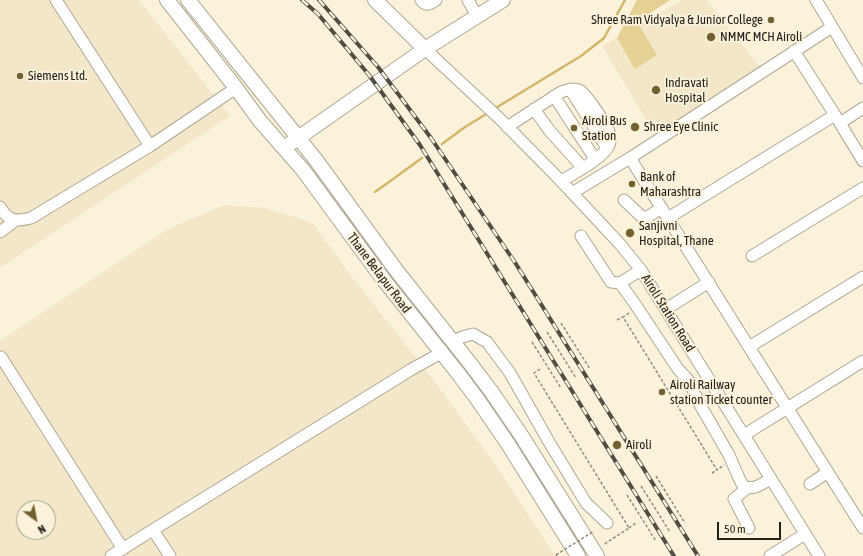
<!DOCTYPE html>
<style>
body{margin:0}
#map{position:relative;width:863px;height:556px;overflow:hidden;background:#faf2db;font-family:"Asap Condensed",sans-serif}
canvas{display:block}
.north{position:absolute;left:16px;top:500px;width:40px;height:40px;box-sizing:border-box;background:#faf2db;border:1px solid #a49e8d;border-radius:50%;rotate:148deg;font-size:11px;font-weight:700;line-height:16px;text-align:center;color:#232018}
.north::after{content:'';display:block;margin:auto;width:14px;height:18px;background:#736230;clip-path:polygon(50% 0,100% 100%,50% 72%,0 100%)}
.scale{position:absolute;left:717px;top:522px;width:64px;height:18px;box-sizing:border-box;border:2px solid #232018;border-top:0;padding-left:5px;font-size:12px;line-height:14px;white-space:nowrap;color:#232018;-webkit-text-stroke:3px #faf2db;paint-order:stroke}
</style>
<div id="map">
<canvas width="863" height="556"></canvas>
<div class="north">N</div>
<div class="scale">50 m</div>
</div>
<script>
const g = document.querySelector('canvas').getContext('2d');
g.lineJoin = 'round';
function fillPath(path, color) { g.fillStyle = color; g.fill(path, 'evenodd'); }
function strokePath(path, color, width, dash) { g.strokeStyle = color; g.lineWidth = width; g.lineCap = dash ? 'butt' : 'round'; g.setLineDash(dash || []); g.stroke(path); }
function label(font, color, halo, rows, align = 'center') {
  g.font = font + ' "Asap Condensed",sans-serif'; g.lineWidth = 4; g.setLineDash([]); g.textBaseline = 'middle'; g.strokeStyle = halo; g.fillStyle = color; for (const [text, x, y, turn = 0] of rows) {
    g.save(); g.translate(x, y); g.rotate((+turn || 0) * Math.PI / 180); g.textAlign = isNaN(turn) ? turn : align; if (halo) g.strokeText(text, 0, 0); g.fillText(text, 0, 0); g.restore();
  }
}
fillPath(new Path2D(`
 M 0,0 L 139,0 L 230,116 L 0,268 Z
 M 682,0 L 706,0 L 761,68 L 658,139 L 602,46 Z
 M 224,205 L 265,208 L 313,223 L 345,268 L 435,382 L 497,467 L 555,556 L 0,556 L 0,341 L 168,229 ZM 24,508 L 48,508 L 48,532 L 24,532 Z`), '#f2e7c9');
fillPath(new Path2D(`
 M 637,0 L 670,0 L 637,22 L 657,55 L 635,69 L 617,38 Z`), '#e6d194');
strokePath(new Path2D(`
 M 494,109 L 581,56 L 604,38 L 625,0
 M 442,144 L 465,127 L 488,113
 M 375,192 L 422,158`), '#d1b669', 2.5);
const minor = new Path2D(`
 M 56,0 L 150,146
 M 421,0 C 426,7 430,4 436,0
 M 468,0 L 477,16
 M 816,0 L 863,78
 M 425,49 L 499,118 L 561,181 L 619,243 L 641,270 L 819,556
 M 794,51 L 835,115 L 863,161
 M 570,89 L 607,148
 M 554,96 L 595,159
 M 534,109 L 549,130 L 583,168
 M 840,123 L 863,108
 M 507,127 L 561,92 C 567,90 573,88 579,90 C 586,93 609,128 610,135 C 611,138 610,143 609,145 C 604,158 573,174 561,181
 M 630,158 L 863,528
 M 572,193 L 630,158 L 832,27
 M 624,200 L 642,217 L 647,217 L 662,208
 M 0,207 C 8,221 16,222 31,218 L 150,146 L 236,88
 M 668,218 L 835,115
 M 0,232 L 16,220
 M 581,236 L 611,282 L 620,283 L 641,270
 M 752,256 L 863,188
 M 620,283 L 635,304 L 678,369 L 689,381 L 699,403 L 729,455 L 739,478 L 742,484 L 747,488 L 756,487 L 771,479
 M 666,309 L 709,282
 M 453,342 L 462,337 L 473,334 L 487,342 L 510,373 L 549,442 L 586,503 L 607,523
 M 749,347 L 863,277
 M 1,357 L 123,549
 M 744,435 L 863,361
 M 810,484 L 828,472
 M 747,488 L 734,499 L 749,528
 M 153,530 L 170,556
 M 111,556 L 412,369 L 441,353
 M 770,556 L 805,534`);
const major = new Path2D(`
 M 167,0 L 236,88 L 260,121 L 303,170 L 383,279 L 457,372 L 478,400 L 508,444 L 578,556
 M 188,0 L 316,160 L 396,270 L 469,362 L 491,391 L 521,435 L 597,556
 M 375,0 L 425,49
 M 291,143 L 425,49 L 503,0`);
strokePath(minor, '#afa792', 13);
strokePath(major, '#afa792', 16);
strokePath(new Path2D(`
 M 629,313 L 623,317 L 717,470 L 724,465
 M 617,320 L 623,317
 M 561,323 L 590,369
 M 547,332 L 576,378
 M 532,342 L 561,388
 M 540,369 L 534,373 L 629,528 L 603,545
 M 712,473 L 717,470
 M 656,476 L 685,523
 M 641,486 L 670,532
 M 627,495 L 656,541
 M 629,528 L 636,523
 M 556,555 L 557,556`), '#908b7b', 1.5, [3, 2]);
strokePath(minor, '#fff', 11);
strokePath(major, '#fff', 14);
const rail = new Path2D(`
 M 302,0 L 318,14 L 369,75 L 420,145 L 674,556
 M 319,0 L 378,67 L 431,138 L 516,264 L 698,556`);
strokePath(rail, '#514d42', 4);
strokePath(rail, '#faf2db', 2.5, [8]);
strokePath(new Path2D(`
 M 556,555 L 594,531`), '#908b7b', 1.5, [3, 2]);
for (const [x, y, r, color] of [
 [771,20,4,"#736230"],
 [711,37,5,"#736230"],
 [20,76,4,"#736230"],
 [656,90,5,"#736230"],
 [635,127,5,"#736230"],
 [574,128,4,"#736230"],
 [632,184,4,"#736230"],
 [630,233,5,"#736230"],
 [662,392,4,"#736230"],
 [617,445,5,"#736230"]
]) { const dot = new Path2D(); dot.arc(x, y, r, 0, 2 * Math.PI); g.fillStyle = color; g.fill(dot); strokePath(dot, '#faf2db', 1.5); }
label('13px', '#232018', '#faf2db', [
 ["Shree Ram Vidyalya & Junior College",763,20,"right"],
 ["NMMC MCH Airoli",720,37],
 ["Siemens Ltd.",28,76],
 ["Indravati",665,83],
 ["Hospital",665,98],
 ["Airoli Bus",582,121],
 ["Station",582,136],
 ["Shree Eye Clinic",644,127],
 ["Bank of",640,177],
 ["Maharashtra",640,192],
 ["Sanjivni",639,226],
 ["Hospital, Thane",639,241],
 ["Airoli Railway",670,385],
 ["station Ticket counter",670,400],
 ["Airoli",626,445]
], 'left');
label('13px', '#232018', '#faf2db', [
 ["Thane Belapur Road",379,273,53],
 ["Airoli Station Road",668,313,58]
]);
</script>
